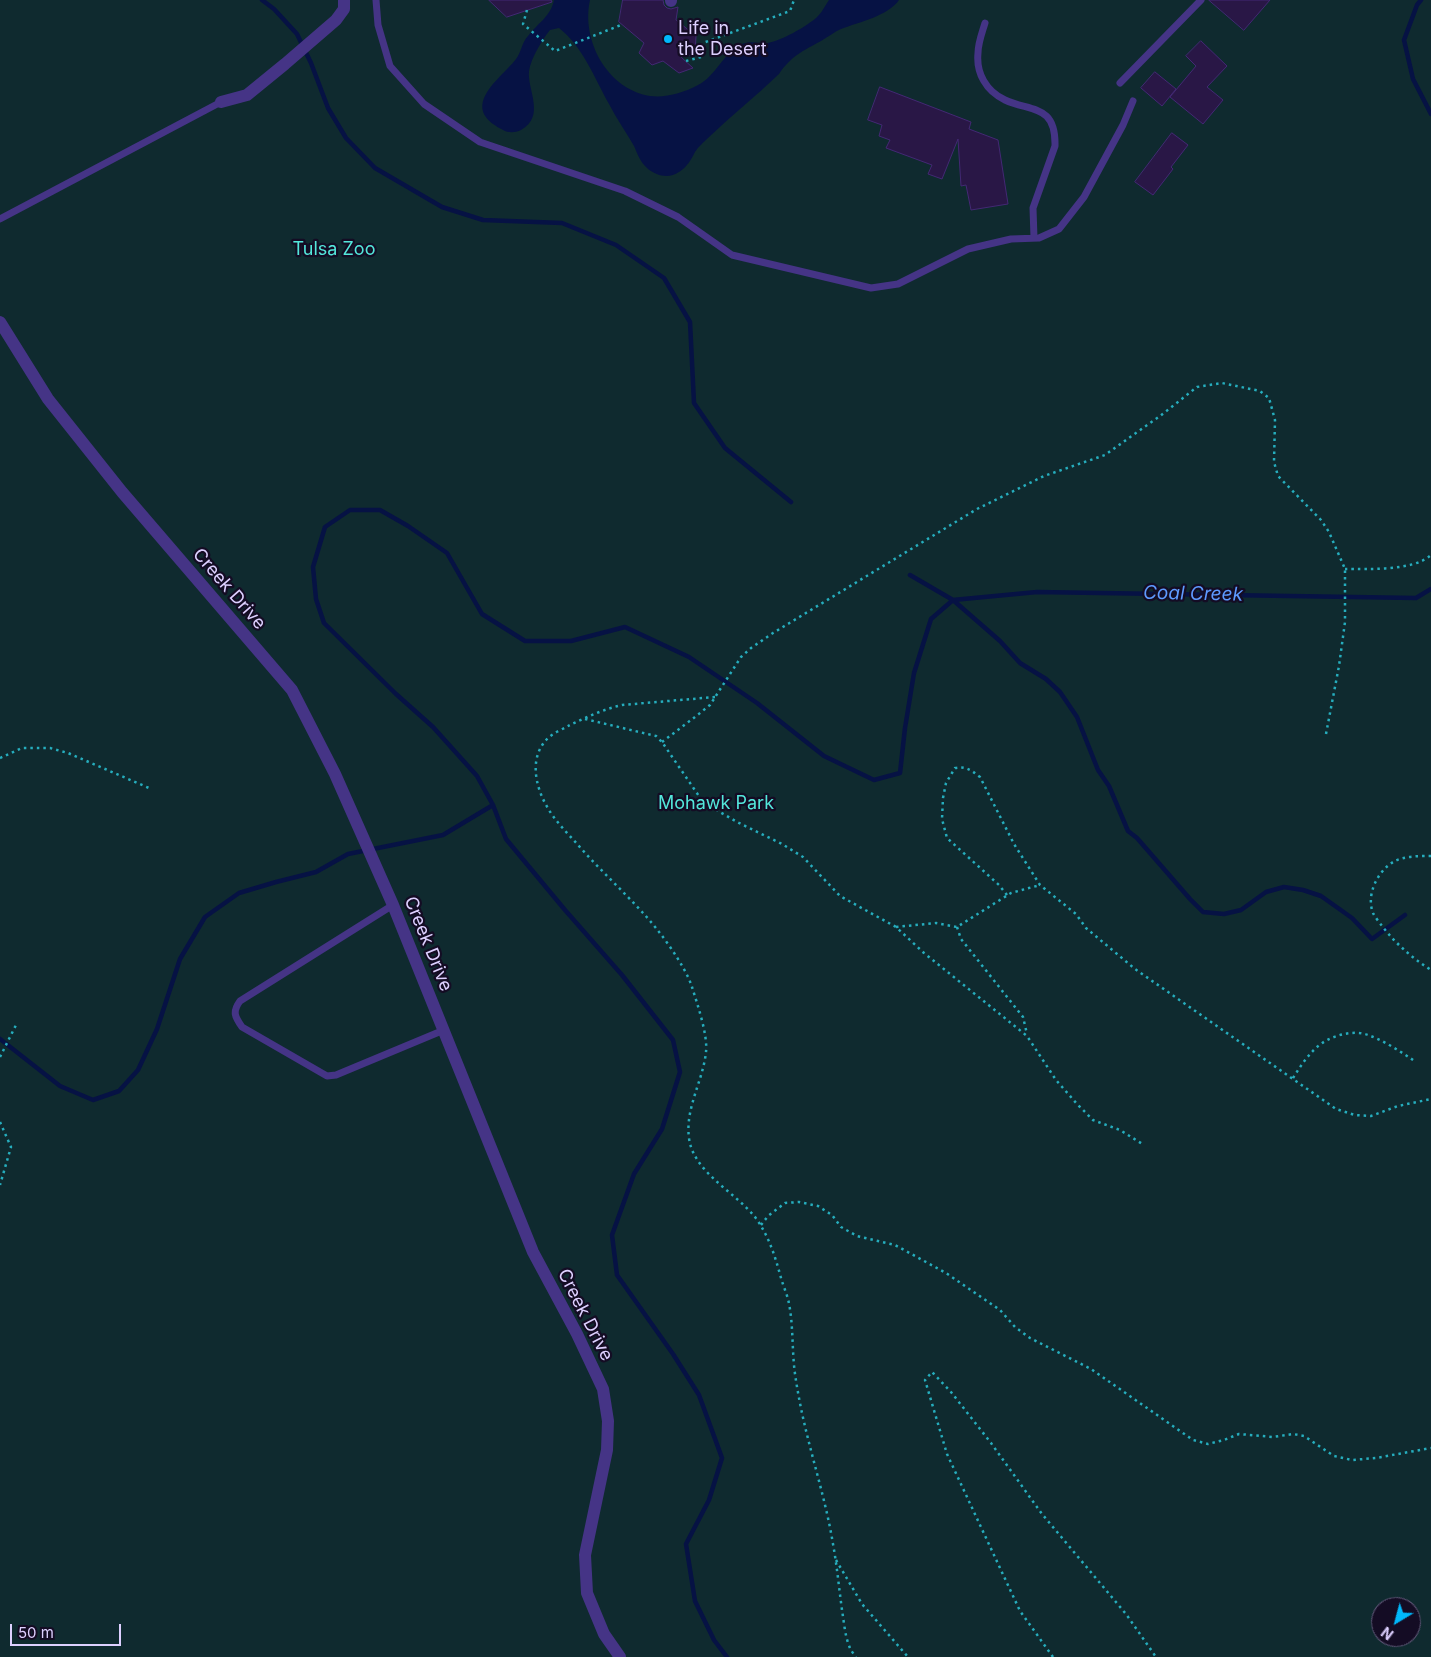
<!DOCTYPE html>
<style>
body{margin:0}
#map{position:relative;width:1431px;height:1657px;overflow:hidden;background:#140c24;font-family:Inter,sans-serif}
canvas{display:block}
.north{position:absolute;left:1371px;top:1597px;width:50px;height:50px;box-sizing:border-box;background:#140c24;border:1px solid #645a7c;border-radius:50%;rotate:217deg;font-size:14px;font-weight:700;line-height:20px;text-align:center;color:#ddd0ff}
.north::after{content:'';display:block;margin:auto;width:18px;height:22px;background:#00b8fb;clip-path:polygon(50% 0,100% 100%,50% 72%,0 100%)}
.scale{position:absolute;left:10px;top:1624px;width:111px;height:22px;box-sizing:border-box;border:2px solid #ddd0ff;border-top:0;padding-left:6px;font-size:15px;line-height:18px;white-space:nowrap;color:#ddd0ff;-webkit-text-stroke:4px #140c24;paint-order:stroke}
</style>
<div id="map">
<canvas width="1431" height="1657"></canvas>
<div class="north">N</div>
<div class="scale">50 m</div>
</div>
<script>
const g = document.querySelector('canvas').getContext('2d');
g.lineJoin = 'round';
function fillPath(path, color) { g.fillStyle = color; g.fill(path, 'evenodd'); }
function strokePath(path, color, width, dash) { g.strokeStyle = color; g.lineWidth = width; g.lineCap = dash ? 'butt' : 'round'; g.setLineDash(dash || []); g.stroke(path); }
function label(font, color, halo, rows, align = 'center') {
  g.font = font + ' Inter,sans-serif'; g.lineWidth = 4.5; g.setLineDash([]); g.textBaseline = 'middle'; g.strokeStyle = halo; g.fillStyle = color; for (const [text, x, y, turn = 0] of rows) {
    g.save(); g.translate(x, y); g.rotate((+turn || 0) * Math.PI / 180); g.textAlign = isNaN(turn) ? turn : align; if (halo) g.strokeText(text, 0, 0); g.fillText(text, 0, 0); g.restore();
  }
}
fillPath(new Path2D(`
 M 0,0 L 1431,0 L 1431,1657 L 0,1657 ZM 1381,1607 L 1411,1607 L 1411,1637 L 1381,1637 Z`), '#0f2a2f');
fillPath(new Path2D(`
 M 554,0 L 590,0 C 581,40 607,89 650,96 C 666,98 683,93 698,85 C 716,76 723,53 742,44 C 751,40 760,44 768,43 C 782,40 804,28 816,18 C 821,14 825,6 829,0 L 899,0 C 888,16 859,22 841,29 C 834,32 828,37 821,41 C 803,51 791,56 779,74 C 756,96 731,116 708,138 C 704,142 698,147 695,152 C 691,160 687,167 679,172 C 669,179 657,176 648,169 C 640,162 638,155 634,146 C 626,132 616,118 609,104 C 594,77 583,47 559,28 L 550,30 C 542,40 531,58 529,71 C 527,90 546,116 521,130 C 515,133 508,133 503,130 C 492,124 479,116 483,101 C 488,85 506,72 516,59 C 521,53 522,42 528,36 C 538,23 551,16 554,0 Z`), '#061244');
strokePath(new Path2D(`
 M 262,0 L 274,9 L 297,34 L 311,63 L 328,108 L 346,138 L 375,168 L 442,207 L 483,220 L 562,223 L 616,245 L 664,278 L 690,322 L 694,403 L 725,448 L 791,502
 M 1421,0 L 1417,5 L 1404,40 L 1413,79 L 1431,114
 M 910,575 L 953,600 L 1000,641 L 1020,663 L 1046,679 L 1060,692 L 1077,717 L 1098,770 L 1109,786 L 1128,831 L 1137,838 L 1190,899 L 1203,912 L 1224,914 L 1241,910 L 1266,892 L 1284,887 L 1303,890 L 1321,896 L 1352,918 L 1372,939 L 1405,915
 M 953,600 L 1037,592 L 1416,598 L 1431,589
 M 0,1039 L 60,1086 L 93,1100 L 119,1091 L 138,1070 L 157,1029 L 180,959 L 205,917 L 239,893 L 276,882 L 316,872 L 348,854 L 443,835 L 493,805
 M 727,1657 L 714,1640 L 695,1601 L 686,1544 L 709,1500 L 722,1458 L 699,1395 L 673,1354 L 617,1275 L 612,1235 L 634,1174 L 662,1129 L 680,1072 L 673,1040 L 622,975 L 565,910 L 506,839 L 493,805 L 477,776 L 433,727 L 396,694 L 324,623 L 316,599 L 313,567 L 325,527 L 350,510 L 380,510 L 408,526 L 447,553 L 482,614 L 525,641 L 571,641 L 625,627 L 689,657 L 757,703 L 824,756 L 874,780 L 900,773 L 905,728 L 914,673 L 931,619 L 953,600`), '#061244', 4.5);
const building = new Path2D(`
 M 489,0 L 551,0 L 552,2 L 507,17 Z
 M 623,0 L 663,0 L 664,5 L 667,8 L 671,9 L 678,7 L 676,20 L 696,36 L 695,54 L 681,57 L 693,68 L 679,73 L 663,61 L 652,65 L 639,53 L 644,43 L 619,22 Z
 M 1209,0 L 1270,0 L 1244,30 Z
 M 1201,41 L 1227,66 L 1207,87 L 1223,100 L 1203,124 L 1170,97 L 1196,66 L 1186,56 Z
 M 1155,72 L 1176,89 L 1162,106 L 1141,88 Z
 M 880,87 L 971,122 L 969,129 L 998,140 L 1008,204 L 971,210 L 966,185 L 961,186 L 958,139 L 942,179 L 928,174 L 932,165 L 886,148 L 890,140 L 879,136 L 882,125 L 868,120 Z
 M 1172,133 L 1188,145 L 1171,167 L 1173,169 L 1153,195 L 1135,182 Z`);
fillPath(building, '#291746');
strokePath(building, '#432874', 1);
strokePath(new Path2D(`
 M 527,10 L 523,24 L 555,51 L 621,25
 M 686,61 L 701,57 L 703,43 L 790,11 L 794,0
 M 1345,569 C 1368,569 1414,571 1431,555
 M 715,697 L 622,705 C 604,709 587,717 570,725 C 563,729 553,733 547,739 C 525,762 539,799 556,820 C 563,829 571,837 578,845 C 599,869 622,890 643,913 C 659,930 685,965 692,987 C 697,1003 708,1035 706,1052 C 703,1081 685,1108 689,1138 C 693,1172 735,1192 755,1217 C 769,1236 775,1256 781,1278 C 783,1285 786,1292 788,1299 C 793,1320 792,1343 794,1365 C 795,1376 797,1387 799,1398 C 808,1447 825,1495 833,1544 C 837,1566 839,1588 842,1610 C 844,1622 845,1637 850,1648 C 851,1651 854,1654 856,1657
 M 585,719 L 656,736 L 662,742 L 703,802 L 737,822 L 782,844 L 803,857 L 840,896 L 896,927 L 924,953 L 1027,1036 L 1056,1080 L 1077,1104 L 1093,1120 L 1120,1130 L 1144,1145
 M 662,742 L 695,717 L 710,705 L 741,657 L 751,648 L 773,633 L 977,509 L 1044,476 L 1105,455 L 1160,416 L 1197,387 L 1222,383 L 1260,391 L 1269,398 L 1275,420 L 1274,462 L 1278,476 L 1321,520 L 1329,532 L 1345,569 L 1345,622 L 1339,666 L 1326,734
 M 0,758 L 22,748 L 50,748 L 68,753 L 149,788
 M 1431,856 C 1419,856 1403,856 1393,862 C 1377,872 1366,895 1373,913 C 1375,917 1379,922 1382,926 C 1396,944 1411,957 1431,970
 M 1007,895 L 999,885 L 947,838 L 942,819 L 943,798 L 946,783 L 955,768 C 966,766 971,770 980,777 L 1014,844 L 1040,885 L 1076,914 L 1086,928 L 1135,969 L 1336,1109 L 1355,1115 L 1371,1116 L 1398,1106 L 1431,1099
 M 896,927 L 936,923 L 957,927 L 1011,893 L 1040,885
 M 957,927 L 961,939 L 1023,1017 L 1027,1034
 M 0,1057 L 17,1023
 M 1293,1078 C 1300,1067 1307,1056 1317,1047 C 1329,1036 1353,1029 1368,1035 C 1385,1041 1401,1052 1416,1062
 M 0,1122 L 11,1147 L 0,1185
 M 761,1225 L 768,1216 L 785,1203 L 799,1202 L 818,1206 L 832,1215 L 841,1227 L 857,1236 L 895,1245 L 946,1273 L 1000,1310 L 1015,1327 L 1030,1338 L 1091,1369 L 1193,1440 L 1208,1444 L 1224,1440 L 1239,1434 L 1273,1437 L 1293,1434 L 1304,1436 L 1334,1456 L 1352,1460 L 1376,1458 L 1431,1448
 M 836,1560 L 862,1604 L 908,1657
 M 1053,1657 L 1020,1611 L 947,1454 L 925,1380 L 932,1372 L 951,1392 L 991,1443 L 1042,1514 L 1126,1614 L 1156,1657`), '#26adbd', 2.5, [2.5, 4]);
strokePath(new Path2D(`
 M 376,0 L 378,25 L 390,66 L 424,104 L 480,142 L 625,191 L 678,217 L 732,255 L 871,288 L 898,284 L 968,249 L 1011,239 L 1039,238 L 1059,229 L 1084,197 L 1123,125 L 1133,101
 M 985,23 C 982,33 978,43 978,53 C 976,73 986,91 1005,100 C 1031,112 1056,104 1055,146 L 1033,208 L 1034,238
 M 1120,83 L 1201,0
 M 0,219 L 221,102
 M 393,905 L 240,1001 C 232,1012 235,1017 242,1027 L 327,1076 L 336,1075 L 444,1030`), '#453486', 7);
strokePath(new Path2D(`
 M 671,0 L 671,1
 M 221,102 L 247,95 L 285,64 L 336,20 L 344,9 L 344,0
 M 0,322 L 48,399 L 122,492 L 292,690 L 335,774 L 393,905 L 533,1252 L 577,1334 L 603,1389 L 608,1421 L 607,1450 L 585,1555 L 587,1593 L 604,1634 L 620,1657`), '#453486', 12);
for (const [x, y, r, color] of [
 [668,39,5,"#00b8fb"]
]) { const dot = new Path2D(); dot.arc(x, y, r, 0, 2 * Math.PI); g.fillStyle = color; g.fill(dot); strokePath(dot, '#140c24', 2); }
label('18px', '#ddd0ff', '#140c24', [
 ["Life in",678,29],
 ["the Desert",678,50]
], 'left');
label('18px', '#53e7db', '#140c24', [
 ["Tulsa Zoo",334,250],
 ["Mohawk Park",716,804]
]);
label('18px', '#ddd0ff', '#140c24', [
 ["Creek Drive",229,589,49],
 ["Creek Drive",428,944,68],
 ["Creek Drive",585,1315,63]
]);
label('italic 19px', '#5e9aff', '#140c24', [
 ["Coal Creek",1193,594,1]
]);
</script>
